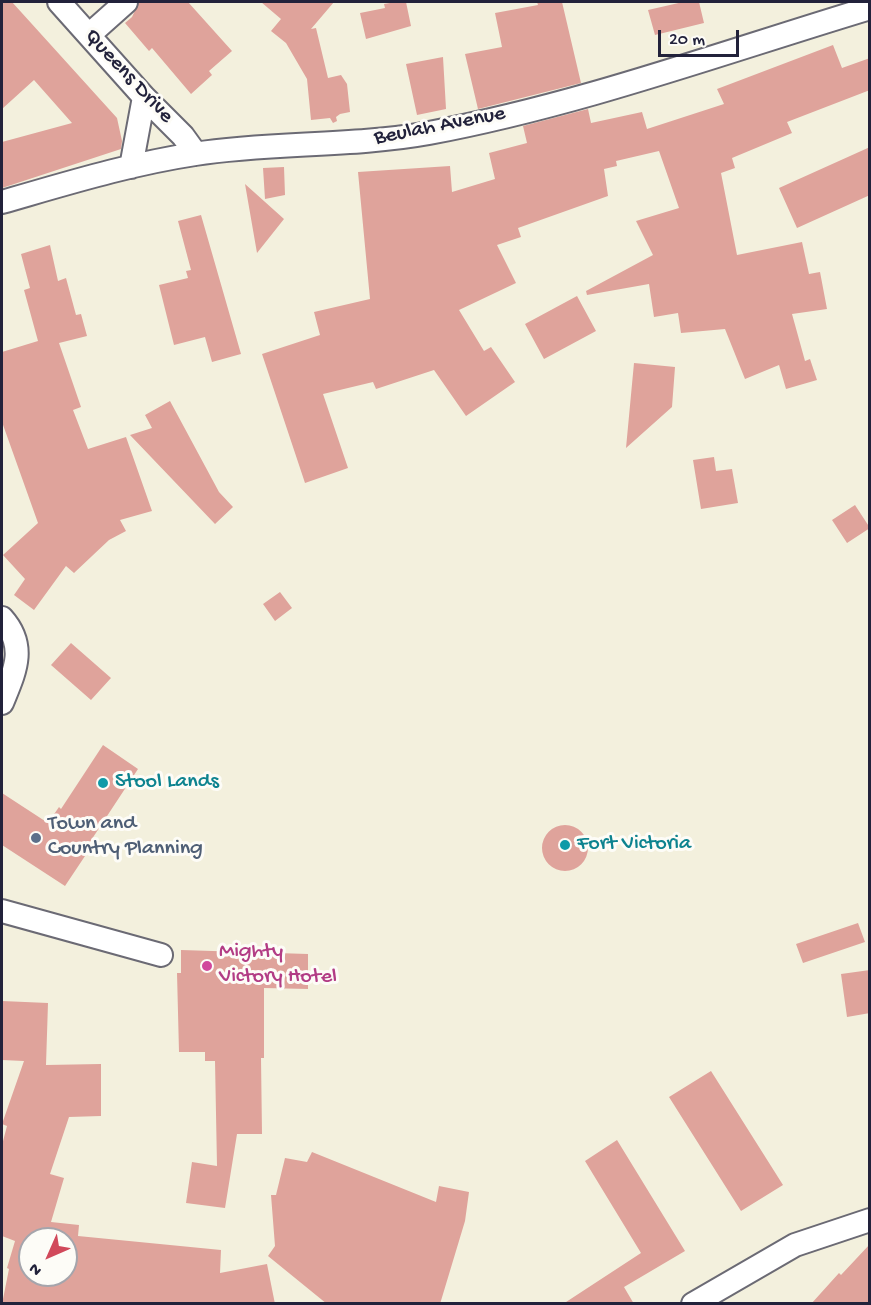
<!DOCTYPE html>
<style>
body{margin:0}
#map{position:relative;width:871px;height:1305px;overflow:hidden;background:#f3f0dd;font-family:"Gochi Hand",sans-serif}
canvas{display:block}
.frame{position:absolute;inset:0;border:3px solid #22223b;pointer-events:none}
.north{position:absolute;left:18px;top:1227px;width:60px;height:60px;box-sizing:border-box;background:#fdfcf7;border:2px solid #a5a5ac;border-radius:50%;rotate:225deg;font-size:16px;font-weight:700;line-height:24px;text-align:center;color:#22223b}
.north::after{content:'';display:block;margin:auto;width:21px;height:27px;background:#d1495b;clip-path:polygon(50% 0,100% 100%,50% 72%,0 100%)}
.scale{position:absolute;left:658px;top:30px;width:81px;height:27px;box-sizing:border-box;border:3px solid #22223b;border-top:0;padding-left:8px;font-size:18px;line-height:21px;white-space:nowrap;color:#22223b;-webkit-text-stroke:4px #fdfcf7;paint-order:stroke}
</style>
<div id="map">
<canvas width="871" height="1305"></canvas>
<div class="frame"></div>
<div class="north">N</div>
<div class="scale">20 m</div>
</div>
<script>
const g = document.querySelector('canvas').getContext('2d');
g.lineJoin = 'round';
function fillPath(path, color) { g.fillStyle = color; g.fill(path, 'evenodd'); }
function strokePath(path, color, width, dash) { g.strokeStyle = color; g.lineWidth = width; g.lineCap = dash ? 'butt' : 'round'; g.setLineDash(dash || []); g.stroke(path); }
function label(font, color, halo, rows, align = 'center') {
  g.font = font + ' "Gochi Hand",sans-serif'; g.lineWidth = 6; g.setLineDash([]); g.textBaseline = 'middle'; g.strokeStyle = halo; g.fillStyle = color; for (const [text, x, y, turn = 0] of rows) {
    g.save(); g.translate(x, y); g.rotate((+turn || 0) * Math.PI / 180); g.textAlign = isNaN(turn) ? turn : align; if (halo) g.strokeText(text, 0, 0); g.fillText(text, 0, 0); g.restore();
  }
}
fillPath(new Path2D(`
 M 2,2 L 12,2 L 117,118 L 122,141 L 121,149 L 2,188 L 2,142 L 72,123 L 34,80 L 2,109 Z
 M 139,2 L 188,2 L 232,51 L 209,71 L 212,75 L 191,94 L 152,48 L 149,51 L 125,23 L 132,17 Z
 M 261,2 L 334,2 L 311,29 L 316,28 L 328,78 L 341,75 L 347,84 L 350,112 L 340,114 L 336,117 L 337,121 L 333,123 L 330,118 L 311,120 L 307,79 L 286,43 L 271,31 L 281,19 Z
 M 396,2 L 406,2 L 411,26 L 366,39 L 360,13 L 385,8 L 384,4 Z
 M 537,2 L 562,2 L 581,83 L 478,109 L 465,54 L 502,47 L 495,13 L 538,5 Z
 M 683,2 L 699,2 L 704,23 L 655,35 L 648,10 Z
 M 833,45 L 842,68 L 870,58 L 870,90 L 787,122 L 792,133 L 732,158 L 735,168 L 721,173 L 737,255 L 802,242 L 809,274 L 820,272 L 827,309 L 792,314 L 805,361 L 810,359 L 817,380 L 786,389 L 779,365 L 745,379 L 725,329 L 681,333 L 678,313 L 654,317 L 649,284 L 587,295 L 586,291 L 653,255 L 636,221 L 679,208 L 659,151 L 616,161 L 617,166 L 604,169 L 608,196 L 518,228 L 521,237 L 497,245 L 516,283 L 459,310 L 484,351 L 491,347 L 515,382 L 466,416 L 434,370 L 376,389 L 373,382 L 323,394 L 348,468 L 305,483 L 262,354 L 320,335 L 314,312 L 370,299 L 358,172 L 450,166 L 452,192 L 495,179 L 489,153 L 527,143 L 523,126 L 588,109 L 591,123 L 642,112 L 647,129 L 724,104 L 717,89 Z
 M 443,57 L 446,109 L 417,115 L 406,64 Z
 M 870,147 L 870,195 L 797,228 L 779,188 Z
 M 284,167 L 285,195 L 265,199 L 263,168 Z
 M 245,184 L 284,219 L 257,253 Z
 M 201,215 L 241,354 L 212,362 L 205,337 L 174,345 L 159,285 L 188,278 L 186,271 L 191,270 L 178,221 Z
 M 50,245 L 58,281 L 66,278 L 76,315 L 81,314 L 87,336 L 59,343 L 81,407 L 73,410 L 88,449 L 126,437 L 152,511 L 120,520 L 126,531 L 109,540 L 74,573 L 66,566 L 34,610 L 14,595 L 25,579 L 3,555 L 38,523 L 2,422 L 2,352 L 38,341 L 24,290 L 30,288 L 21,254 Z
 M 577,296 L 596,331 L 544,359 L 525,324 Z
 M 634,363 L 675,367 L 672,407 L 626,448 Z
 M 170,401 L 219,492 L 233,507 L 215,524 L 130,435 L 152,428 L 145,415 Z
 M 714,457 L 716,471 L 732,469 L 738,503 L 701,509 L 693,460 Z
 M 855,505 L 870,528 L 847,543 L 832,520 Z
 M 280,592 L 292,608 L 275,621 L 263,604 Z
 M 71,643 L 111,678 L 91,700 L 51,665 Z
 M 103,745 L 138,769 L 86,848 L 89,850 L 65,886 L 2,845 L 2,793 L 48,823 L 59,807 L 61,809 Z
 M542 848a23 23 0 1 1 46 0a23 23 0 1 1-46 0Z
 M 858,923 L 865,942 L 803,963 L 796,944 Z
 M 181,950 L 308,954 L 308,989 L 264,988 L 264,1058 L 261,1058 L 262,1134 L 237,1134 L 225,1208 L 186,1203 L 192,1162 L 217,1166 L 215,1061 L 205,1061 L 205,1052 L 179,1052 L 177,973 L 181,973 Z
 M 870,970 L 870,1013 L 847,1017 L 841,974 Z
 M 2,1001 L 48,1003 L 46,1065 L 101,1064 L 101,1116 L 69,1117 L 50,1174 L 64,1178 L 51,1222 L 79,1225 L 78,1236 L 221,1250 L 220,1273 L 267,1264 L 275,1304 L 2,1304 L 9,1269 L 7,1268 L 15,1241 L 2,1236 L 2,1145 L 7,1126 L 2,1124 L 24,1061 L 2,1060 ZM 30,1239 L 66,1239 L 66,1275 L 30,1275 Z
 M 711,1071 L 783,1185 L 741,1211 L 669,1097 Z
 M 617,1140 L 685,1251 L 624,1287 L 634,1304 L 563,1304 L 641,1253 L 585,1161 Z
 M 312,1152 L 436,1202 L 439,1186 L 469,1192 L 465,1221 L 440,1304 L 327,1304 L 268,1256 L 275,1246 L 271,1195 L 276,1195 L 285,1158 L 307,1162 Z
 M 870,1244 L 870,1304 L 811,1304 L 839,1273 L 841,1275 Z`), '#dfa39b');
const minor = new Path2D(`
 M 59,2 L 144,97 L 183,136 L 196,154
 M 89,35 L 126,2
 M 131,167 L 144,97
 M 2,202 C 65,184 129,164 195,154 C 272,142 352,147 429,133 C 579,105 724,52 870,8
 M 2,618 C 28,647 14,673 2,703
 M 2,911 L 161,955
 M 693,1304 L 795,1245 L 870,1220`);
strokePath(minor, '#6b6a74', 26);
strokePath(minor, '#fff', 22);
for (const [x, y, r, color] of [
 [103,783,6,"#0f9aa8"],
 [36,838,6,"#5c6f8a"],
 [565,845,6,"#0f9aa8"],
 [207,966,6,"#d1479c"]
]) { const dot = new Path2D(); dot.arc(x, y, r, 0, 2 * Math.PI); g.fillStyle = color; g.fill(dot); strokePath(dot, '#fdfcf7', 2); }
label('22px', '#22223b', '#fdfcf7', [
 ["Queens Drive",128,77,47],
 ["Beulah Avenue",440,127,-11]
]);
label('22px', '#0d838f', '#fdfcf7', [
 ["Stool Lands",115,783],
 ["Fort Victoria",577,845]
], 'left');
label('22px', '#4e5e75', '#fdfcf7', [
 ["Town and",48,825],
 ["Country Planning",48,850]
], 'left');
label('22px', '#b23c85', '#fdfcf7', [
 ["Mighty",219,953],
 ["Victory Hotel",219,978]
], 'left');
</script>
